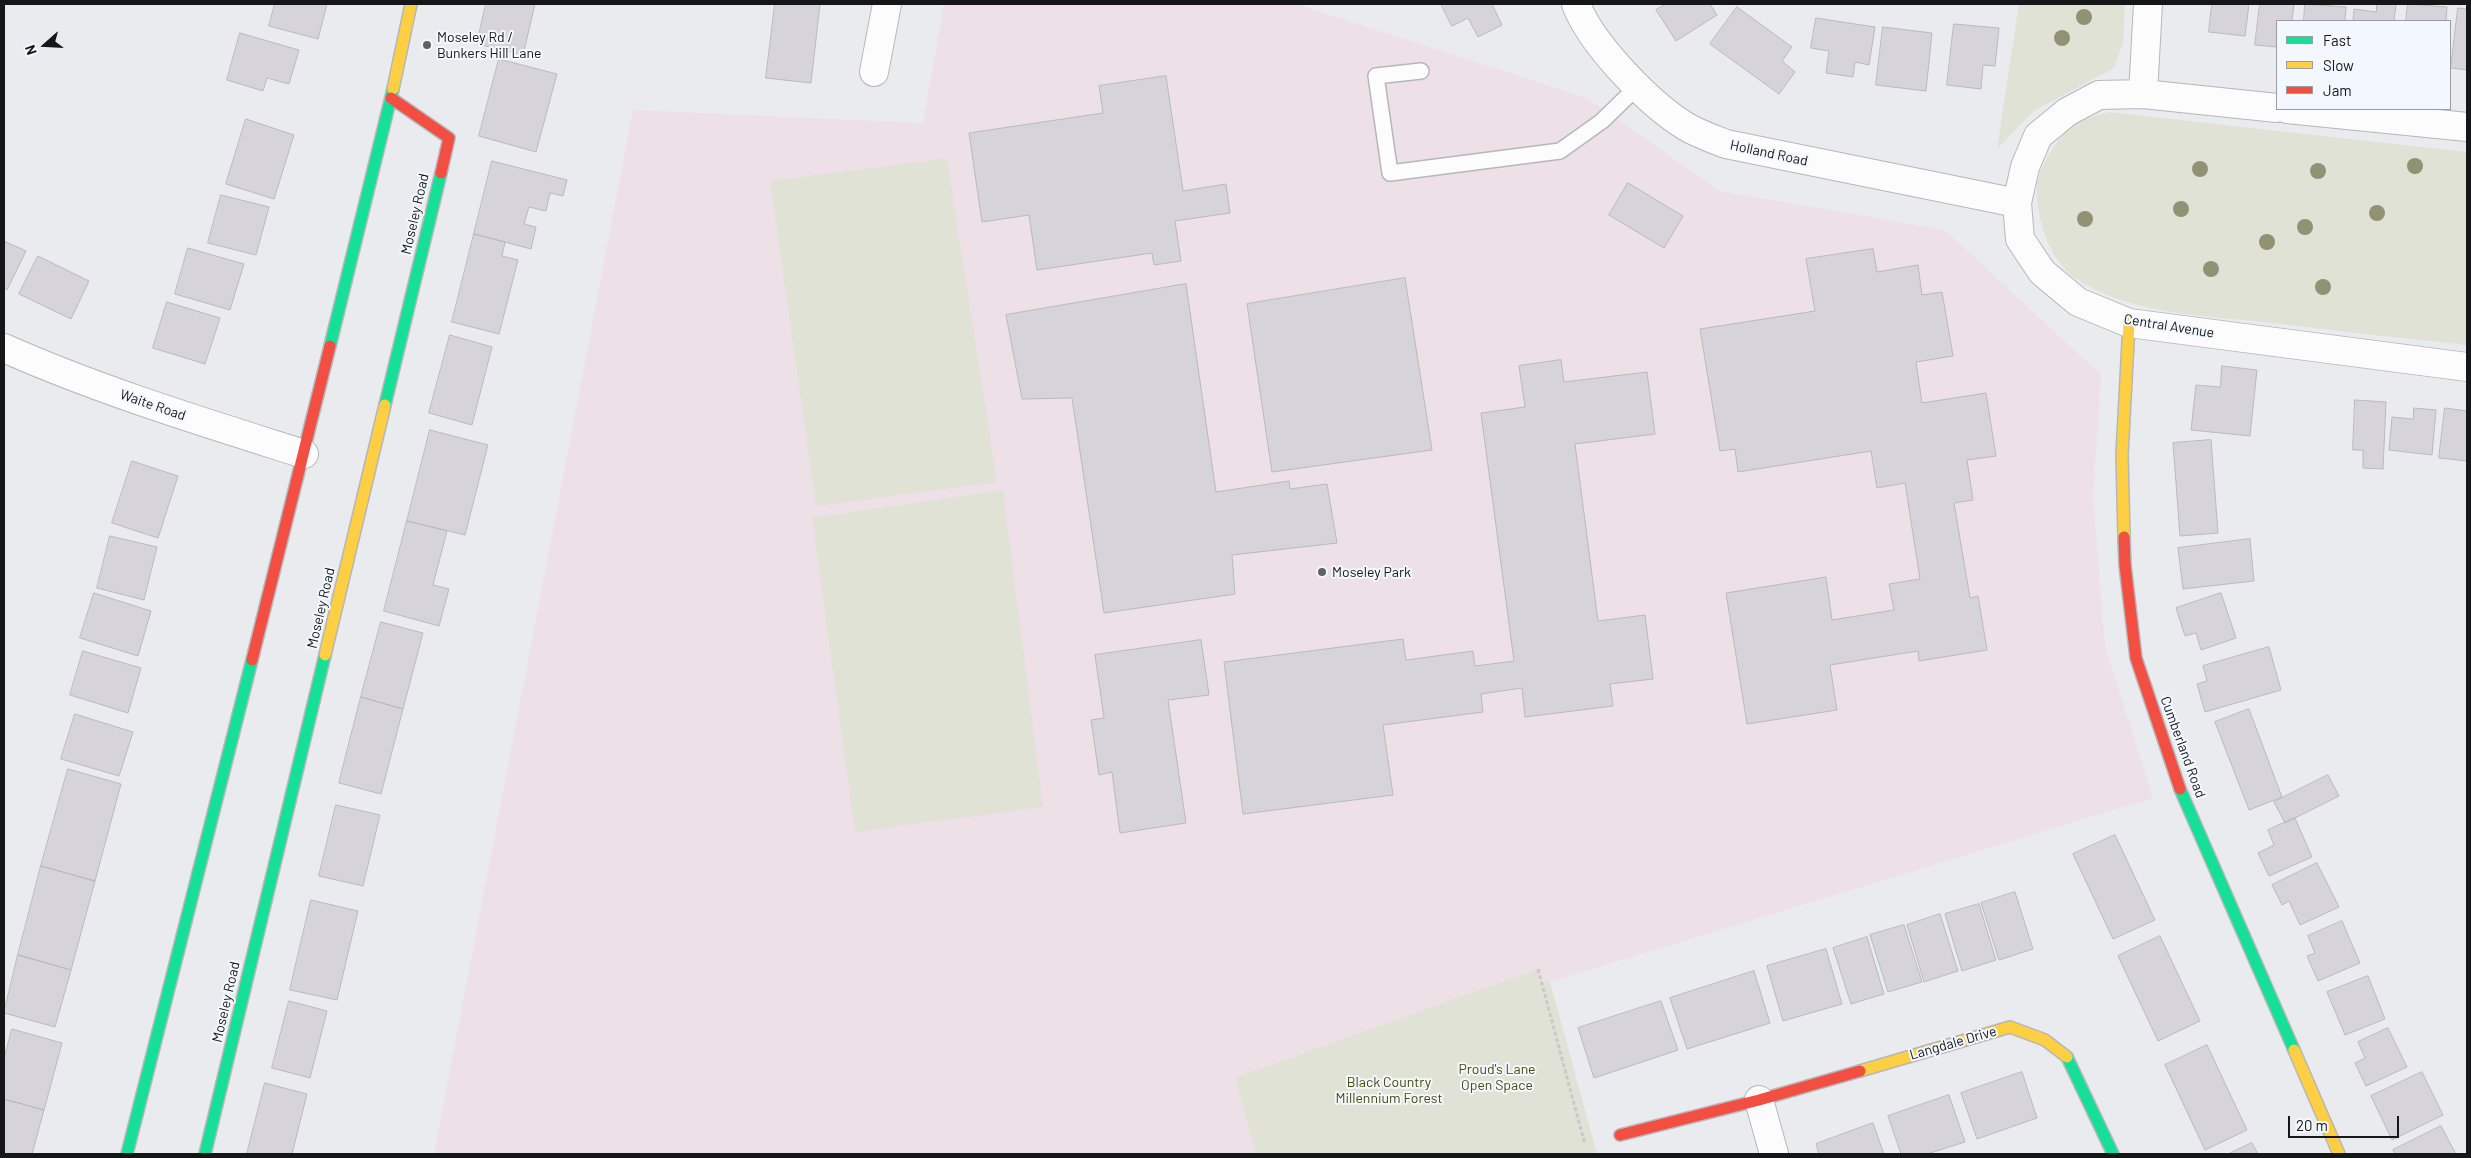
<!DOCTYPE html>
<style>
body{margin:0}
#map{position:relative;width:2471px;height:1158px;overflow:hidden;background:#e9ebee;font-family:Barlow,sans-serif}
canvas{display:block}
.frame{position:absolute;inset:0;border:5px solid #151618;pointer-events:none}
.legend{position:absolute;left:2276px;top:20px;width:175px;height:90px;box-sizing:border-box;background:#f3f8fe;border:1px solid #9a9ea2;margin:0;padding:6px 9px;list-style:none;font-size:15px;color:#151618}
.legend li{display:flex;align-items:center;gap:10px;height:25px}
.legend b{width:25px;border:1px solid #9a9ea2}
.north{position:absolute;left:20px;top:20px;width:50px;height:50px;-webkit-text-stroke:4px #f3f8fe;paint-order:stroke;rotate:251deg;font-size:14px;font-weight:700;line-height:20px;text-align:center;color:#151618}
.north::after{content:'';display:block;margin:auto;width:18px;height:22px;background:#151618;clip-path:polygon(50% 0,100% 100%,50% 72%,0 100%)}
.scale{position:absolute;left:2288px;top:1116px;width:111px;height:22px;box-sizing:border-box;border:2px solid #151618;border-top:0;padding-left:6px;font-size:15px;line-height:18px;white-space:nowrap;color:#151618;-webkit-text-stroke:4px #f3f8fe;paint-order:stroke}
</style>
<div id="map">
<canvas width="2471" height="1158"></canvas>
<div class="frame"></div>
<ul class="legend">
<li><b style="height:6px;background:#16e098"></b>Fast</li>
<li><b style="height:6px;background:#ffcf43"></b>Slow</li>
<li><b style="height:6px;background:#f24e42"></b>Jam</li>
</ul>
<div class="north">N</div>
<div class="scale">20 m</div>
</div>
<script>
const g = document.querySelector('canvas').getContext('2d');
g.lineJoin = 'round';
function fillPath(path, color) { g.fillStyle = color; g.fill(path, 'evenodd'); }
function strokePath(path, color, width, dash) { g.strokeStyle = color; g.lineWidth = width; g.lineCap = dash ? 'butt' : 'round'; g.setLineDash(dash || []); g.stroke(path); }
function label(font, color, halo, rows, align = 'center') {
  g.font = font + ' Barlow,sans-serif'; g.lineWidth = 4; g.setLineDash([]); g.textBaseline = 'middle'; g.strokeStyle = halo; g.fillStyle = color; for (const [text, x, y, turn = 0] of rows) {
    g.save(); g.translate(x, y); g.rotate((+turn || 0) * Math.PI / 180); g.textAlign = isNaN(turn) ? turn : align; if (halo) g.strokeText(text, 0, 0); g.fillText(text, 0, 0); g.restore();
  }
}
fillPath(new Path2D(`
 M 944,4 L 1296,4 L 1587,98 L 1720,191 L 1945,230 L 2101,375 L 2093,498 L 2105,646 L 2153,798 L 1235,1078 L 1256,1154 L 434,1154 L 633,110 L 923,123 Z`), '#ede1e7');
fillPath(new Path2D(`
 M 2019,4 L 2125,4 L 2123,43 L 2114,68 L 2034,111 L 1997,149 Z
 M 2108,112 L 2467,152 L 2467,345 C 2402,338 2337,331 2272,323 C 2210,316 2132,315 2078,280 C 2049,261 2036,219 2037,186 C 2038,169 2059,135 2072,125 C 2081,118 2098,116 2108,112 Z
 M 947,158 L 997,482 L 816,506 L 770,181 Z
 M 1003,490 L 1043,807 L 855,832 L 812,518 Z
 M 1538,969 L 1538,984 L 1550,981 L 1597,1154 L 1256,1154 L 1235,1078 Z`), '#e0e2d6');
const building = new Path2D(`
 M 275,4 L 327,4 L 318,39 L 269,26 Z
 M 486,4 L 535,4 L 523,55 L 477,44 Z
 M 775,4 L 820,4 L 811,83 L 766,78 Z
 M 1441,4 L 1492,4 L 1502,25 L 1478,37 L 1468,18 L 1452,26 Z
 M 1666,4 L 1710,4 L 1717,15 L 1676,41 L 1656,10 Z
 M 2212,4 L 2249,4 L 2245,36 L 2209,32 Z
 M 2260,4 L 2294,4 L 2292,21 L 2277,21 L 2277,47 L 2255,45 Z
 M 2305,4 L 2346,7 L 2345,21 L 2304,21 Z
 M 2377,4 L 2396,4 L 2394,21 L 2353,21 L 2354,9 L 2376,12 Z
 M 2408,4 L 2447,7 L 2446,21 L 2406,21 Z
 M 1737,7 L 1792,47 L 1782,61 L 1795,72 L 1779,94 L 1710,44 Z
 M 2458,8 L 2467,9 L 2467,70 L 2451,68 Z
 M 1816,18 L 1875,27 L 1869,65 L 1855,62 L 1853,77 L 1826,73 L 1829,51 L 1811,48 Z
 M 1954,24 L 1999,28 L 1995,66 L 1983,65 L 1981,89 L 1947,85 Z
 M 1883,27 L 1932,33 L 1926,91 L 1876,85 Z
 M 240,33 L 299,50 L 289,84 L 267,78 L 263,91 L 227,80 Z
 M 499,59 L 557,74 L 536,152 L 479,136 Z
 M 1166,76 L 1183,191 L 1226,184 L 1230,213 L 1175,221 L 1181,261 L 1154,265 L 1152,253 L 1037,270 L 1029,215 L 982,222 L 969,133 L 1103,113 L 1099,86 Z
 M 246,119 L 294,135 L 274,199 L 226,184 Z
 M 492,161 L 567,180 L 563,196 L 550,193 L 546,211 L 529,207 L 524,224 L 536,227 L 531,249 L 474,234 Z
 M 1628,183 L 1683,216 L 1664,248 L 1609,215 Z
 M 221,195 L 269,207 L 256,255 L 208,243 Z
 M 474,234 L 505,242 L 502,256 L 518,260 L 499,334 L 452,322 Z
 M 4,241 L 26,251 L 7,290 L 4,288 Z
 M 188,248 L 244,264 L 230,310 L 175,294 Z
 M 1873,249 L 1877,272 L 1918,265 L 1922,295 L 1942,292 L 1953,356 L 1916,362 L 1922,403 L 1986,393 L 1996,456 L 1967,460 L 1973,500 L 1954,503 L 1970,598 L 1978,596 L 1987,650 L 1919,661 L 1918,651 L 1830,665 L 1837,710 L 1747,724 L 1726,593 L 1826,577 L 1832,620 L 1894,610 L 1889,584 L 1920,579 L 1905,483 L 1877,488 L 1871,451 L 1738,472 L 1735,449 L 1720,451 L 1700,329 L 1815,311 L 1806,259 Z
 M 38,256 L 89,281 L 71,319 L 19,294 Z
 M 1405,278 L 1432,450 L 1272,472 L 1247,304 Z
 M 1186,284 L 1216,492 L 1289,481 L 1290,489 L 1327,484 L 1337,543 L 1232,555 L 1235,594 L 1104,613 L 1072,398 L 1022,399 L 1006,315 Z
 M 167,302 L 220,318 L 205,364 L 153,348 Z
 M 450,335 L 492,347 L 472,425 L 429,413 Z
 M 1561,360 L 1564,382 L 1647,372 L 1655,434 L 1575,444 L 1598,621 L 1645,615 L 1653,679 L 1610,684 L 1613,706 L 1525,717 L 1522,688 L 1481,694 L 1483,712 L 1383,725 L 1393,795 L 1243,814 L 1224,662 L 1403,639 L 1406,660 L 1473,651 L 1475,666 L 1514,661 L 1481,413 L 1525,407 L 1519,366 Z
 M 2222,366 L 2257,370 L 2250,436 L 2191,430 L 2196,385 L 2220,387 Z
 M 2355,400 L 2386,402 L 2383,469 L 2363,468 L 2363,450 L 2353,450 Z
 M 2414,408 L 2436,410 L 2432,455 L 2389,450 L 2392,417 L 2413,419 Z
 M 2445,408 L 2467,411 L 2467,461 L 2439,458 Z
 M 430,430 L 488,445 L 465,535 L 407,521 Z
 M 2211,440 L 2218,533 L 2180,536 L 2173,443 Z
 M 132,461 L 178,476 L 158,538 L 112,523 Z
 M 407,521 L 447,531 L 433,585 L 449,589 L 439,626 L 384,611 Z
 M 110,536 L 157,547 L 144,600 L 97,588 Z
 M 2250,539 L 2254,581 L 2183,589 L 2178,548 Z
 M 94,593 L 151,611 L 138,656 L 80,638 Z
 M 2221,593 L 2236,638 L 2201,650 L 2196,633 L 2185,636 L 2176,608 Z
 M 381,622 L 423,633 L 403,709 L 361,697 Z
 M 1201,640 L 1209,695 L 1168,700 L 1186,823 L 1120,833 L 1112,772 L 1099,775 L 1091,720 L 1104,718 L 1095,655 Z
 M 2269,647 L 2281,690 L 2205,712 L 2197,684 L 2207,681 L 2203,666 Z
 M 83,651 L 141,668 L 128,713 L 70,695 Z
 M 361,697 L 403,709 L 381,794 L 339,783 Z
 M 2249,709 L 2282,797 L 2249,810 L 2215,722 Z
 M 75,714 L 133,732 L 119,776 L 61,759 Z
 M 68,769 L 121,784 L 95,881 L 41,866 Z
 M 2328,775 L 2339,796 L 2285,823 L 2274,802 Z
 M 336,805 L 380,815 L 363,886 L 319,876 Z
 M 2295,818 L 2312,857 L 2269,876 L 2258,853 L 2274,845 L 2268,830 Z
 M 2115,835 L 2155,920 L 2113,939 L 2073,854 Z
 M 2317,863 L 2339,907 L 2300,925 L 2289,901 L 2282,905 L 2272,885 Z
 M 41,866 L 95,881 L 71,970 L 18,955 Z
 M 2015,892 L 2033,949 L 1999,960 L 1981,903 Z
 M 311,900 L 358,911 L 337,1000 L 290,990 Z
 M 1979,904 L 1996,960 L 1962,971 L 1945,914 Z
 M 1940,914 L 1958,971 L 1924,982 L 1907,925 Z
 M 2342,921 L 2360,963 L 2318,981 L 2307,956 L 2315,953 L 2308,936 Z
 M 1904,925 L 1922,982 L 1888,992 L 1870,935 Z
 M 2160,936 L 2200,1021 L 2158,1041 L 2118,956 Z
 M 1867,937 L 1884,994 L 1851,1004 L 1833,948 Z
 M 1826,949 L 1842,1004 L 1783,1021 L 1767,966 Z
 M 18,955 L 71,970 L 55,1027 L 4,1013 Z
 M 1754,971 L 1770,1023 L 1687,1049 L 1670,998 Z
 M 2368,976 L 2385,1019 L 2345,1035 L 2327,992 Z
 M 289,1001 L 327,1011 L 310,1078 L 272,1068 Z
 M 1661,1001 L 1678,1050 L 1594,1078 L 1578,1028 Z
 M 2388,1028 L 2407,1067 L 2366,1086 L 2355,1063 L 2365,1058 L 2358,1042 Z
 M 12,1029 L 62,1043 L 44,1110 L 4,1099 L 4,1059 Z
 M 2207,1045 L 2247,1130 L 2205,1150 L 2165,1065 Z
 M 2022,1072 L 2037,1118 L 1977,1139 L 1961,1093 Z
 M 2422,1072 L 2443,1115 L 2392,1140 L 2371,1096 Z
 M 265,1083 L 307,1094 L 292,1154 L 247,1154 Z
 M 1949,1095 L 1965,1142 L 1927,1154 L 1901,1154 L 1888,1116 Z
 M 4,1099 L 44,1110 L 32,1154 L 4,1154 Z
 M 1873,1123 L 1884,1154 L 1819,1154 L 1816,1144 Z
 M 2441,1126 L 2456,1154 L 2395,1154 L 2393,1150 Z
 M 2252,1143 L 2258,1154 L 2228,1154 Z`);
fillPath(building, '#d6d3da');
strokePath(building, '#b9babc', 1);
const lane = new Path2D(`
 M 1421,71 L 1376,76 L 1390,173 L 1560,151 L 1602,121 L 1638,86`);
const street = new Path2D(`
 M 1576,4 C 1591,44 1650,105 1687,127 C 1699,134 1713,139 1726,144 L 2017,203
 M 874,72 L 887,4
 M 2143,94 L 2148,4
 M 2277,108 L 2143,94 L 2099,95 L 2067,112 L 2038,136 L 2025,167 L 2017,203 L 2020,239 L 2042,272 L 2078,302 L 2129,323 L 2467,367
 M 2287,109 L 2467,127
 M 4,348 C 101,391 203,422 304,454
 M 1759,1100 L 1774,1154`);
const fast = new Path2D(`
 M 330,346 L 393,89
 M 385,405 L 441,173
 M 2180,789 L 2294,1050
 M 2067,1057 L 2113,1154
 M 127,1154 L 252,660
 M 205,1154 L 325,655`);
const slow = new Path2D(`
 M 393,89 L 411,4
 M 2124,537 L 2122,455 L 2129,323
 M 325,655 L 385,405
 M 2294,1050 L 2339,1154
 M 1860,1071 L 2010,1027 L 2045,1040 L 2067,1057`);
const jam = new Path2D(`
 M 391,98 L 449,138 L 441,173
 M 2124,537 L 2125,565 L 2136,658 L 2180,789
 M 252,660 L 330,346
 M 1620,1135 L 1759,1100 L 1860,1071`);
strokePath(lane, '#b5b7ba', 18);
strokePath(street, '#b5b7ba', 30);
strokePath(fast, '#b5b7ba', 14);
strokePath(slow, '#b5b7ba', 14);
strokePath(jam, '#b5b7ba', 14);
strokePath(new Path2D(`
 M 1538,969 L 1584,1141 L 1587,1141`), '#c8c9cb', 3, [4, 2.5]);
strokePath(lane, '#fcfcfc', 15);
strokePath(street, '#fcfcfc', 28);
strokePath(fast, '#16e098', 11);
strokePath(slow, '#ffcf43', 11);
strokePath(jam, '#f24e42', 11);
g.fillStyle = '#919274';
for (const [x, y] of [
 [2084,17],
 [2062,38],
 [2415,166],
 [2200,169],
 [2318,171],
 [2181,209],
 [2377,213],
 [2085,219],
 [2305,227],
 [2267,242],
 [2211,269],
 [2323,287]
]) { g.beginPath(); g.arc(x, y, 8, 0, 2 * Math.PI); g.fill(); }
for (const [x, y, r, color] of [
 [427,45,5,"#5f6163"],
 [1322,572,5,"#5f6163"]
]) { const dot = new Path2D(); dot.arc(x, y, r, 0, 2 * Math.PI); g.fillStyle = color; g.fill(dot); strokePath(dot, '#f3f8fe', 2); }
label('14px', '#151618', '#f3f8fe', [
 ["Moseley Rd /",437,37],
 ["Bunkers Hill Lane",437,53],
 ["Moseley Park",1332,572]
], 'left');
label('14px', '#151618', '#f3f8fe', [
 ["Holland Road",1769,153,12],
 ["Moseley Road",415,214,-77],
 ["Central Avenue",2169,326,9],
 ["Waite Road",153,405,19],
 ["Moseley Road",321,608,-77],
 ["Cumberland Road",2183,747,70],
 ["Moseley Road",226,1002,-77],
 ["Langdale Drive",1953,1043,-16]
]);
label('14px', '#494a10', '#f3f8fe', [
 ["Proud's Lane",1497,1069],
 ["Open Space",1497,1085],
 ["Black Country",1389,1082],
 ["Millennium Forest",1389,1098]
]);
</script>
